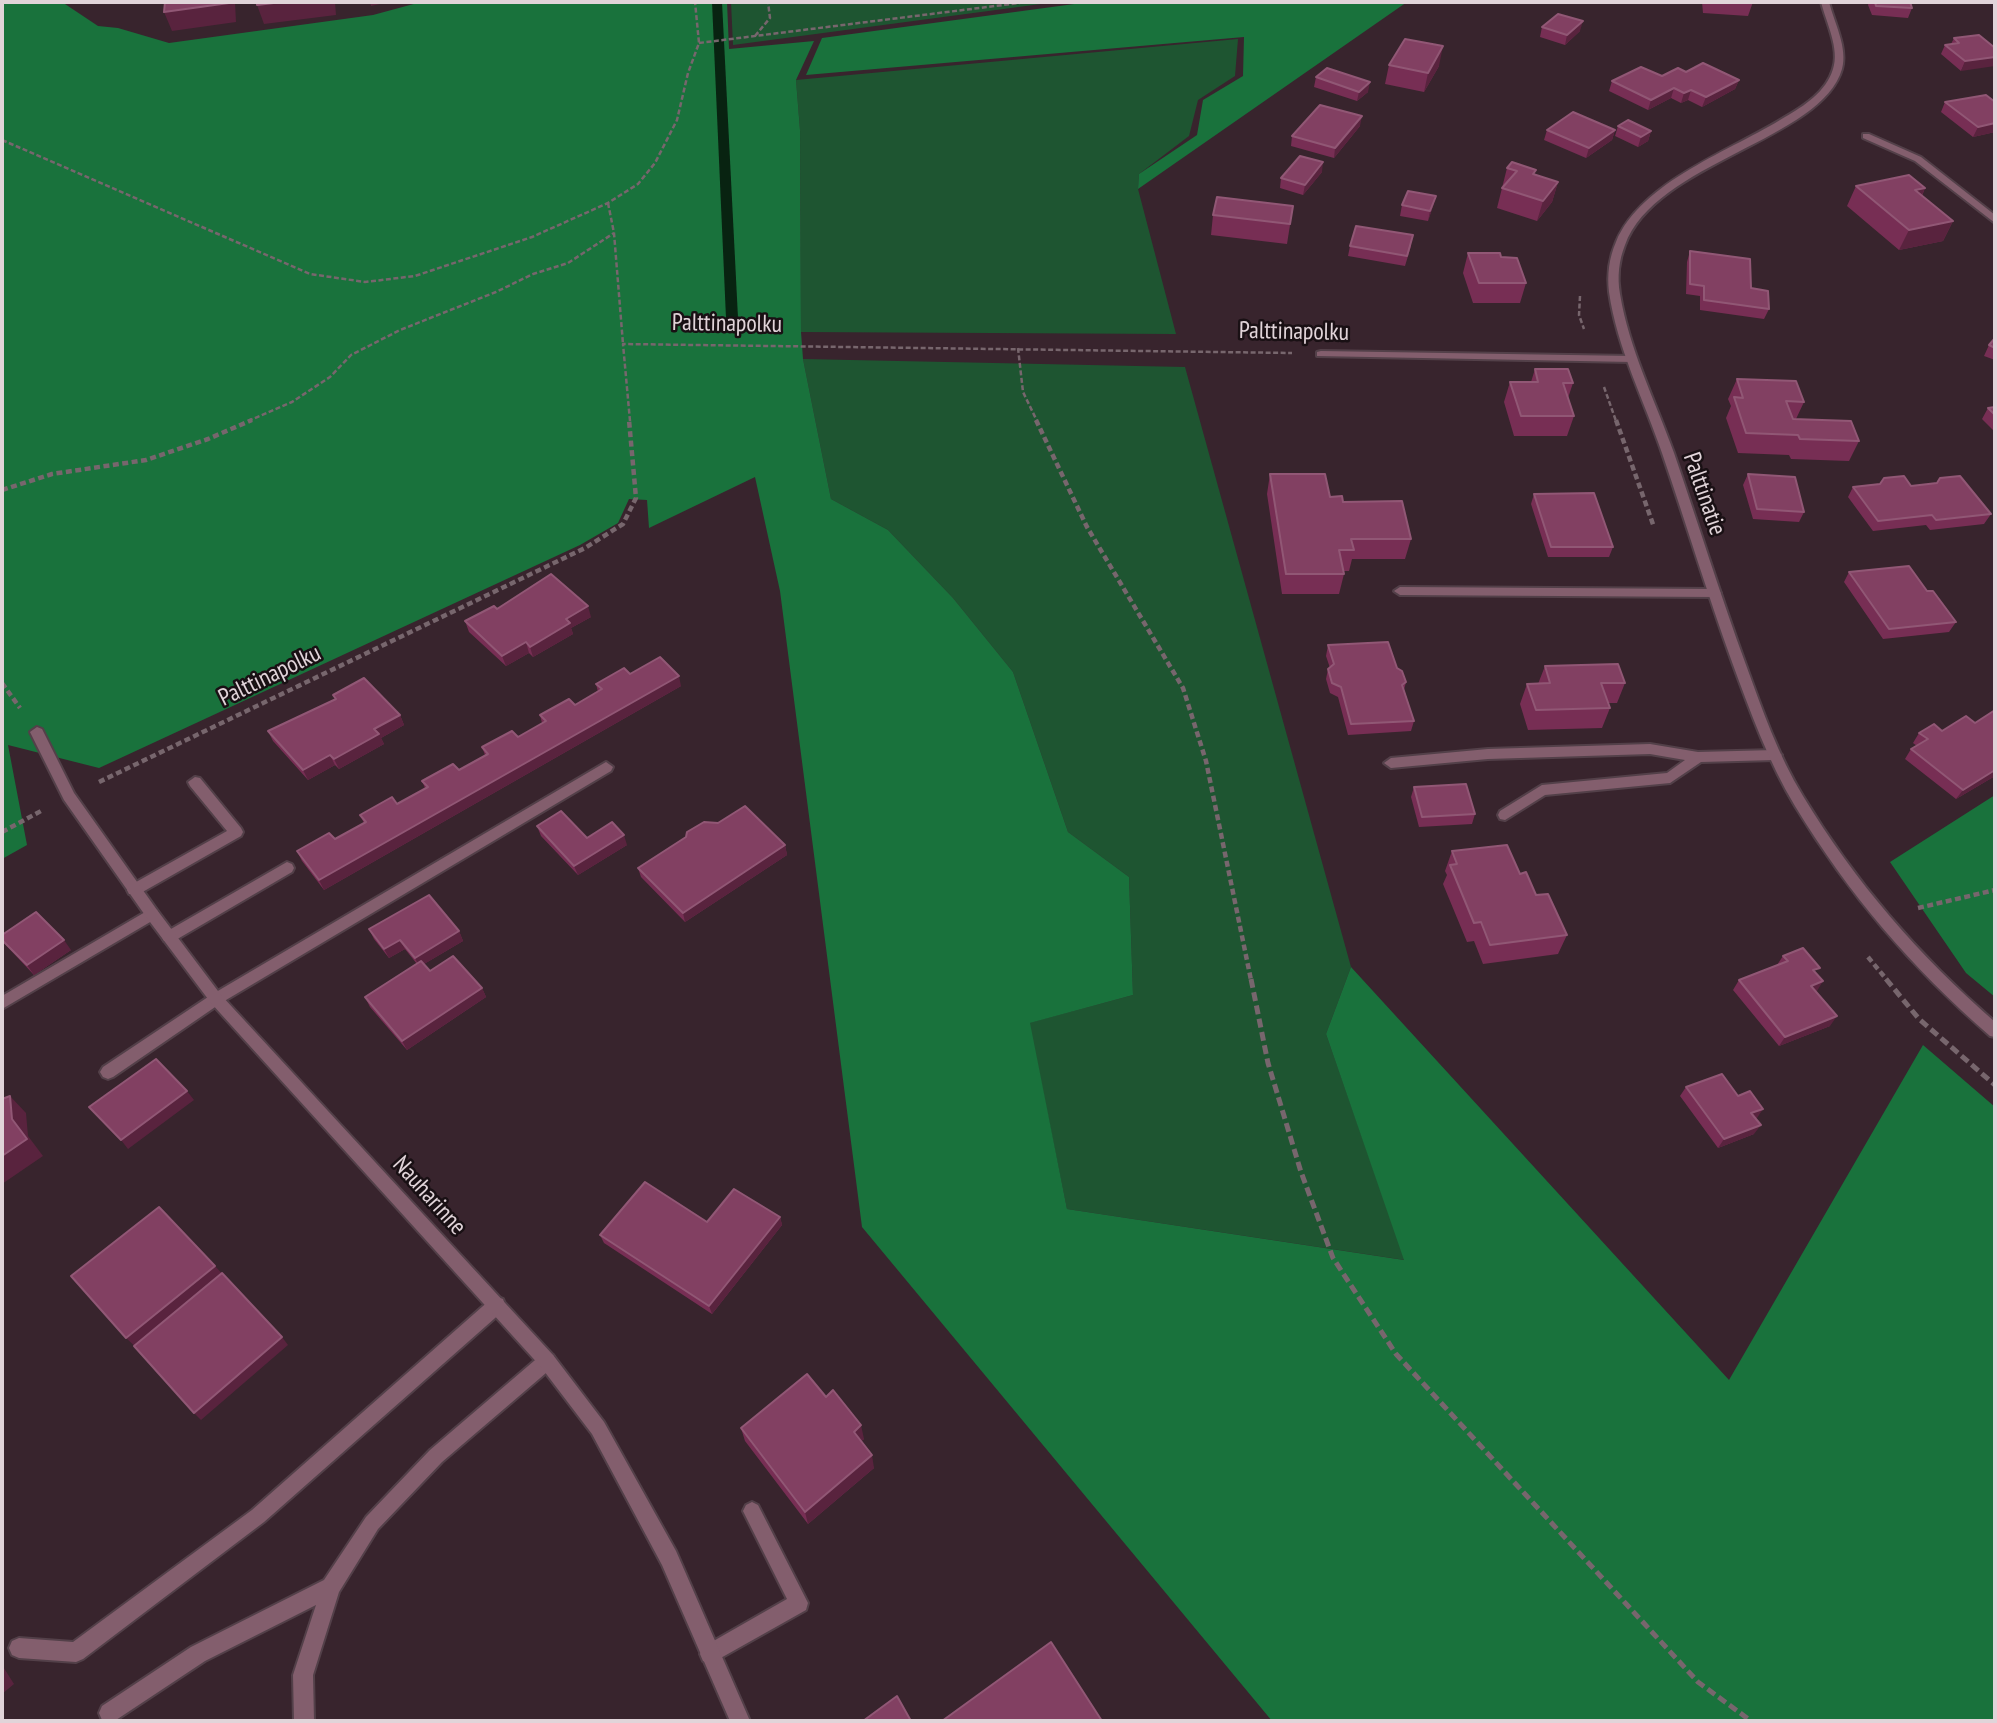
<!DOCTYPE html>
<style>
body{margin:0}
#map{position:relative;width:1997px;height:1723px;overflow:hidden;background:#38242d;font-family:"PT Sans Narrow",sans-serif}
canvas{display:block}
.frame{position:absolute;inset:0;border:4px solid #e1d4d9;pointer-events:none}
</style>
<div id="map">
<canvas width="1997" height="1723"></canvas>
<div class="frame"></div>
</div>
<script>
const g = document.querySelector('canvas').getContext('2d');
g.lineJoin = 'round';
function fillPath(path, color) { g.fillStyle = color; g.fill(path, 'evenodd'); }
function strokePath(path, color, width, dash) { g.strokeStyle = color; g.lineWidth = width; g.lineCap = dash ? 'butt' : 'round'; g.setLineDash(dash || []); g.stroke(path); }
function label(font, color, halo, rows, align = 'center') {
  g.font = font + ' "PT Sans Narrow",sans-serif'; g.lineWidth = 5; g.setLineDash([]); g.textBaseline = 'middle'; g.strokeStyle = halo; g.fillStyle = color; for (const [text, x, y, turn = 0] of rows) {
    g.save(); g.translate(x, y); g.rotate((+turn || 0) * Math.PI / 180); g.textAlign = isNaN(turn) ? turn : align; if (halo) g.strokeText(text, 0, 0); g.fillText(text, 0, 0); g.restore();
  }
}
fillPath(new Path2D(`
 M 731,2 L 1056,2 L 733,45 Z
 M 1238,39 L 1235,76 L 1198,100 L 1189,136 L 1139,174 L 1138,189 L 1176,334 L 801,332 L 800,130 L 796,80 Z
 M 803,359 L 1185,367 L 1351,967 L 1326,1034 L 1405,1260 L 1067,1209 L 1029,1023 L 1133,995 L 1129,877 L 1068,832 L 1013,672 L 953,598 L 888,530 L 831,499 Z`), '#1e5531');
fillPath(new Path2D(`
 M 2,2 L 62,2 L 98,26 L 118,28 L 169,43 L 373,15 L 421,2 L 727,2 L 729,49 L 814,41 L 796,80 L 800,130 L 801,332 L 803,359 L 831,499 L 888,530 L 953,598 L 1013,672 L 1068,832 L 1129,877 L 1133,995 L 1030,1023 L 1067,1209 L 1404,1260 L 1326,1034 L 1351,967 L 1729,1380 L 1923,1045 L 1995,1107 L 1995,1721 L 1272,1721 L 862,1227 L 780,591 L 755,477 L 649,528 L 647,500 L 629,499 L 618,523 L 580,545 L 99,768 L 8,745 L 27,845 L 2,859 Z
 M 1089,2 L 1407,2 L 1138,189 L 1139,174 L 1197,135 L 1203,100 L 1243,76 L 1244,37 L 806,75 L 822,38 Z
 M 1995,795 L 1995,997 L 1966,973 L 1890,862 Z`), '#19723c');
fillPath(new Path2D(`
 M 712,2 L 722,2 L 738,318 L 732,322 L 726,318 Z`), '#082311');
const service = new Path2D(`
 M 1321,351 L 1632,356 L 1637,359 L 1632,362 L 1317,356 L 1317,352 Z
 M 1400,587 L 1715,589 L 1721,593 L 1715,597 L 1400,595 L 1394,591 Z
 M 1650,744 L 1698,752 L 1775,750 L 1782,755 L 1775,760 L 1701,762 L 1670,783 L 1545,795 L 1505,820 L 1500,819 L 1498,815 L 1500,811 L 1542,785 L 1667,773 L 1685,760 L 1650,754 L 1488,759 L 1391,768 L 1384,763 L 1391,758 L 1488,749 Z
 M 606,762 L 613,767 L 611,771 L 221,1003 L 113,1077 L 108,1079 L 103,1077 L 100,1072 L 103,1067 L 211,995 Z
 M 195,777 L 200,778 L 241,828 L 243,832 L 241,836 L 139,894 L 129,894 L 127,890 L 129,886 L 227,831 L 190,786 L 188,782 Z
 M 287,862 L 292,864 L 294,868 L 292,872 L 174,941 L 164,941 L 162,937 L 164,933 Z
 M 152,908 L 157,910 L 159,914 L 157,918 L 2,1009 L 2,996 Z
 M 497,1297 L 503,1299 L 505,1305 L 503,1311 L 264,1522 L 83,1659 L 76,1662 L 19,1658 L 12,1655 L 9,1648 L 12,1641 L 19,1638 L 73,1642 L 252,1510 L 491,1299 Z
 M 547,1353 L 553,1355 L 556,1361 L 553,1367 L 442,1462 L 378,1529 L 339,1592 L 313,1675 L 314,1721 L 294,1721 L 293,1675 L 316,1605 L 205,1661 L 116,1720 L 102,1720 L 99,1713 L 102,1706 L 191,1647 L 324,1580 L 366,1517 L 430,1450 L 541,1355 Z
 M 752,1502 L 758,1505 L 808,1603 L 806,1610 L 710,1664 L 703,1661 L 700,1654 L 703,1647 L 787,1599 L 743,1511 L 746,1505 Z`);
const minor = new Path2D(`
 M 1863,134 L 1869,134 L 1921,157 L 1995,215 L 1995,223 L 1915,161 L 1863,138 Z
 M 37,727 L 42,729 L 74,793 L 157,910 L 221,995 L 553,1355 L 604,1422 L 676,1551 L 750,1721 L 730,1721 L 662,1565 L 592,1434 L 541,1367 L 211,1003 L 147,918 L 64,800 L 30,732 Z`);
const tertiary = new Path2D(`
 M 1821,2 L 1829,2 C 1834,22 1848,48 1842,69 C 1822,140 1655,162 1625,245 C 1619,260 1617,277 1620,294 C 1629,349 1655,400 1674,453 C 1698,523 1720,594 1746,665 C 1762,709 1778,755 1803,796 C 1855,882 1919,956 1995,1022 L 1995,1037 L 1990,1036 C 1911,967 1849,895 1795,806 C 1768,761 1750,711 1732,662 C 1707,593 1686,523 1662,453 C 1644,400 1617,348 1609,292 C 1607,275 1609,258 1616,242 C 1641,181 1733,150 1785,117 C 1804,106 1826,92 1833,69 C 1840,49 1826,22 1821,2 Z`);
strokePath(service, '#534049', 4);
strokePath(minor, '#534049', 4);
strokePath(tertiary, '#534049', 4);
strokePath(new Path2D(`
 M 755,36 L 770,18 L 768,2
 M 699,43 L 1027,2
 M 2,140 L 310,274 L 365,282 L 415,276 L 532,237 L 608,203 L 638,184 L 655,163 L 677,120 L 688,73 L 699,43 L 695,2
 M 608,203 L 614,233 L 623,344
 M 1580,296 L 1579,315 L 1584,329
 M 1018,348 L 1023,392 L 1037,421
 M 1604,387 L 1616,421
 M 248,421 L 292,402 L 330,377 L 351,355 L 400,330 L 496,292 L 533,274 L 568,263 L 614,233
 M 630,421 L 623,344 L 1292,353`), '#77666d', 2.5, [5, 2.5]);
strokePath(new Path2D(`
 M 1036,420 L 1087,527 L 1183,688 L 1206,761 L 1251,980
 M 1616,420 L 1654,527
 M 2,490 L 52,474 L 146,460 L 208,439 L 252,420
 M 2,683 L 20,708
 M 99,782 L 585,548 L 623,524 L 636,498 L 629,420
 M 2,832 L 41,811
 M 1918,908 L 1995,890
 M 1868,957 L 1887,980`), '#77666d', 4.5, [6, 3.5]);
strokePath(new Path2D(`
 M 1251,979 L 1268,1063 L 1301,1172 L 1333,1258 L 1396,1354 L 1698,1682 L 1751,1721
 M 1886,979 L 1919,1019 L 1995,1085`), '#77666d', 5, [9, 4.5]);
fillPath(service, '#835e6d');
fillPath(minor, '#835e6d');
fillPath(tertiary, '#835e6d');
fillPath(new Path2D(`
 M 1702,2 L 1753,2 L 1748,16 L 1703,13 Z
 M 1869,2 L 1910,2 L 1912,8 L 1908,18 L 1872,15 L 1868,5 Z
 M 1542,27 L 1580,31 L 1565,45 L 1540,37 Z
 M 1979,35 L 1961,71 L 1941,54 L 1945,45 L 1951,44 L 1954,38 Z
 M 1389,65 L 1439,66 L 1424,92 L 1385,84 Z
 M 1686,72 L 1739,80 L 1735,89 L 1702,107 L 1688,100 L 1681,103 L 1671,98 L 1648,110 L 1609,91 L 1612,81 L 1662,76 Z
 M 1316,77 L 1368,92 L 1357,101 L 1314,87 Z
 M 1945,102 L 1995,102 L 1995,132 L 1973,137 L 1941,112 Z
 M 1360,126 L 1334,158 L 1291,146 L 1292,136 Z
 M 1618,126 L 1651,131 L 1648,141 L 1638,147 L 1615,136 Z
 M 1547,130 L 1615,130 L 1612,140 L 1586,158 L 1544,140 Z
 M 1507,168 L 1558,182 L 1552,202 L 1537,221 L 1497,208 Z
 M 1322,172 L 1303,195 L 1280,188 L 1281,178 Z
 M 1856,186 L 1925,188 L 1922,196 L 1953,221 L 1943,241 L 1899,250 L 1847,206 Z
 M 1436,196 L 1433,206 L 1428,221 L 1400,216 L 1402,205 Z
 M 1293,206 L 1287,244 L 1211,235 L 1213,215 Z
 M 1350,246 L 1411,246 L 1405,266 L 1348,256 Z
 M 1690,251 L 1751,288 L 1769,309 L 1764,319 L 1700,310 L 1700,296 L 1686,294 L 1687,262 Z
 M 1468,253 L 1501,257 L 1526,283 L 1520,303 L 1473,303 L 1463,273 Z
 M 1995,338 L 1995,360 L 1984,356 L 1989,345 Z
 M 1535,369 L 1573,383 L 1568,398 L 1574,416 L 1567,436 L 1514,436 L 1504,402 L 1510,382 L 1531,382 Z
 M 1737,379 L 1804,402 L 1796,419 L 1859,441 L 1849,461 L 1791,459 L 1789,455 L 1738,453 L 1726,418 L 1731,406 L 1728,399 Z
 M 1995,407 L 1995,432 L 1982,419 L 1988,408 Z
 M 1270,474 L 1343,502 L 1411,539 L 1405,559 L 1352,559 L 1349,571 L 1343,571 L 1344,574 L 1339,594 L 1282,594 L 1267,494 Z
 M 1748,474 L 1804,512 L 1799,522 L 1753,519 L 1743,485 Z
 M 1911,486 L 1991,514 L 1984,524 L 1930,530 L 1926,525 L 1873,531 L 1848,497 L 1853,487 Z
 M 1534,494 L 1613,547 L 1609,557 L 1548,557 L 1531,504 Z
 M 1849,572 L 1956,622 L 1949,632 L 1883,639 L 1844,582 Z
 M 591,617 L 571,628 L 573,634 L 533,657 L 529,653 L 506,666 L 469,632 L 465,621 Z
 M 1328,645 L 1397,668 L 1406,682 L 1404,690 L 1414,721 L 1411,731 L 1348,735 L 1338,697 L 1330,693 L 1326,679 L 1328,669 L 1330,668 L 1326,656 Z
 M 1545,666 L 1625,683 L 1617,703 L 1608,703 L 1610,708 L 1602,728 L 1528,730 L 1520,704 L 1527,684 L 1538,684 Z
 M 630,674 L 681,686 L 324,890 L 302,861 L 297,851 L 335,839 L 364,823 L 360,815 L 397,804 L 425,788 L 422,781 L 459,770 L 485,755 L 482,747 L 518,737 L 542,723 L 540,715 L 575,705 L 598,692 L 596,684 Z
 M 333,695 L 400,715 L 404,725 L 381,738 L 384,744 L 339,769 L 335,765 L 308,780 L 273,741 L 268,731 L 335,699 Z
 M 1975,723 L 1995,776 L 1956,799 L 1905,759 L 1911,749 L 1917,746 L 1913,743 L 1919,733 L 1942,731 Z
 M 1414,787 L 1475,814 L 1472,824 L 1419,827 L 1411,797 Z
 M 537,826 L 587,838 L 627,845 L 578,875 L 541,836 Z
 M 686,837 L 785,845 L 787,855 L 685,922 L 641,877 L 638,868 Z
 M 1452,851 L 1520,874 L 1567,935 L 1558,954 L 1483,964 L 1474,941 L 1467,942 L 1443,884 L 1447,875 L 1445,871 Z
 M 369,929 L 459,931 L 463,941 L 424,964 L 430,971 L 482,988 L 486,997 L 407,1050 L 370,1007 L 365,997 L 417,964 L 405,949 L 389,958 L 374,939 Z
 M 2,941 L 71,950 L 34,975 Z
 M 1783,956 L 1816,973 L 1823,981 L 1815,991 L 1830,1026 L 1779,1046 L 1733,990 L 1739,980 L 1777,965 Z
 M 1686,1087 L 1738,1096 L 1757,1118 L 1755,1118 L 1754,1134 L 1718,1148 L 1680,1096 Z
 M 780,1217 L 782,1225 L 712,1314 L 604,1243 L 600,1235 Z
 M 826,1397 L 864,1439 L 861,1441 L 874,1468 L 808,1524 L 745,1441 L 741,1428 Z`), '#772e54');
fillPath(new Path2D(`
 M 229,2 L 235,2 L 236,22 L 172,31 L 164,12 Z
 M 282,2 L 335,2 L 336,15 L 264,24 L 257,5 Z
 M 370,2 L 389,2 L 371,6 Z
 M 1583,21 L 1580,31 L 1565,45 L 1567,35 Z
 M 1443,46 L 1439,66 L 1424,92 L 1428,73 Z
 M 1995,57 L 1995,66 L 1961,71 L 1965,61 Z
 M 1739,80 L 1735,89 L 1702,107 L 1706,97 Z
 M 1370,82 L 1368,92 L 1357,101 L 1359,92 Z
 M 1674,88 L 1671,98 L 1648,110 L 1651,100 Z
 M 1691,90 L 1688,100 L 1681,103 L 1684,93 Z
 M 1362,116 L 1360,126 L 1334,158 L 1335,148 Z
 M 1995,123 L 1995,132 L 1973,137 L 1978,127 Z
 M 1615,130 L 1612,140 L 1586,158 L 1589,148 Z
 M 1651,131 L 1648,141 L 1638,147 L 1641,137 Z
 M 1323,162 L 1322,172 L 1303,195 L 1305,185 Z
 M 1558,182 L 1552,202 L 1537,221 L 1543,201 Z
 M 1925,188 L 1916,208 L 1915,190 Z
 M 1436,196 L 1433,206 L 1428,221 L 1430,211 Z
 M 1953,221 L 1943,241 L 1899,250 L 1909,230 Z
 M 588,606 L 591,617 L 571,628 L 573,634 L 533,657 L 530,647 L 566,619 Z
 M 526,642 L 529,653 L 506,666 L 502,656 Z
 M 679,676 L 681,686 L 324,890 L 319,880 Z
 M 400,715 L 404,725 L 381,738 L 384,744 L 339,769 L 334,759 L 374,729 Z
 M 330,755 L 335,765 L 308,780 L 303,770 Z
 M 1995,770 L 1995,776 L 1956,799 L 1963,790 Z
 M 624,835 L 627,845 L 578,875 L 574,866 Z
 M 785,845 L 787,855 L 685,922 L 683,913 Z
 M 459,931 L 463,941 L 419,967 L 415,958 Z
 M 64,940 L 71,950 L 34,975 L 27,965 Z
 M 400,940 L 405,949 L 389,958 L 384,949 Z
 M 1823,981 L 1817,991 L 1804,995 L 1811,986 Z
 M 482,988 L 486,997 L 407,1050 L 402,1041 Z
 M 1837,1016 L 1830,1026 L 1779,1046 L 1785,1037 Z
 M 187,1091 L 194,1100 L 128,1149 L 121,1140 Z
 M 10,1096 L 26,1113 L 28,1136 L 43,1156 L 2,1184 L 2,1156 Z
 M 1763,1109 L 1757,1118 L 1745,1122 L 1751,1113 Z
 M 1761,1125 L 1754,1134 L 1718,1148 L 1724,1139 Z
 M 780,1217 L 782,1225 L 712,1314 L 709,1306 Z
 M 215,1266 L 229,1281 L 142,1353 L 126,1338 Z
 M 282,1337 L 288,1345 L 201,1420 L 194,1413 Z
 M 861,1425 L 864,1439 L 857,1445 L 854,1432 Z
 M 872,1455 L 874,1468 L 808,1524 L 805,1512 Z
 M 2,1665 L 14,1684 L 2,1694 Z`), '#59233e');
const building = new Path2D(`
 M 165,2 L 229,2 L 229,3 L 164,12 Z
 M 257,2 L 282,2 L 257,5 Z
 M 1875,2 L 1910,2 L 1912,8 L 1876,6 Z
 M 1558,14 L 1583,21 L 1567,35 L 1542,27 Z
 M 1979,35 L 1995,48 L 1995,57 L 1965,61 L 1945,45 L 1959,43 L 1954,38 Z
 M 1405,39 L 1443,46 L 1428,73 L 1389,65 Z
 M 1703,63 L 1739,80 L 1706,97 L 1691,90 L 1684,93 L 1674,88 L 1651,100 L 1612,81 L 1641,67 L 1662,76 L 1678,68 L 1686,72 Z
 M 1327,68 L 1370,82 L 1359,92 L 1316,77 Z
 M 1986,95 L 1995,102 L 1995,123 L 1978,127 L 1945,102 Z
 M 1320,105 L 1362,116 L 1335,148 L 1292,136 Z
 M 1573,112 L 1615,130 L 1589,148 L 1547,130 Z
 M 1628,120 L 1651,131 L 1641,137 L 1618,126 Z
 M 1300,156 L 1323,162 L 1305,185 L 1281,178 Z
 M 1512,162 L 1536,170 L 1533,174 L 1558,182 L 1543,201 L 1502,188 L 1517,171 L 1507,168 Z
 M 1909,175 L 1925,188 L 1915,190 L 1953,221 L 1909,230 L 1856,186 Z
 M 1408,191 L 1436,196 L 1430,211 L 1402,205 Z
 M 1217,197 L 1293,206 L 1290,224 L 1213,215 Z
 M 1356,226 L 1413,235 L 1407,256 L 1350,246 Z
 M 1690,251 L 1750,259 L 1751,288 L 1768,291 L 1769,309 L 1704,300 L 1704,286 L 1690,284 Z
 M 1468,253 L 1500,253 L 1501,257 L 1517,258 L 1526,283 L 1479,283 Z
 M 1995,338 L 1995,348 L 1989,345 Z
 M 1535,369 L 1568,369 L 1573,383 L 1563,383 L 1574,416 L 1521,416 L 1510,382 L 1538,382 Z
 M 1737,379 L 1796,381 L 1804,402 L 1786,401 L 1793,419 L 1851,421 L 1859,441 L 1800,439 L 1798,435 L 1746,433 L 1734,397 L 1743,398 Z
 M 1995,407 L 1995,415 L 1988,408 Z
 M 1270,474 L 1325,474 L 1330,497 L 1342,496 L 1343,502 L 1402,501 L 1411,539 L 1351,539 L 1354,550 L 1339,550 L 1344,574 L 1286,574 Z
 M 1748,474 L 1795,477 L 1804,512 L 1757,509 Z
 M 1904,476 L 1911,486 L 1937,483 L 1940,478 L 1960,476 L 1991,514 L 1936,520 L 1932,515 L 1878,521 L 1853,487 L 1880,484 L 1884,478 Z
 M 1594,493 L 1613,547 L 1551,547 L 1534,494 Z
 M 1909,566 L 1927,591 L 1933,591 L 1956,622 L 1889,629 L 1849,572 Z
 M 551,574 L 588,606 L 566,619 L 570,623 L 530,647 L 526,642 L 502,656 L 465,621 L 494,606 L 497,609 Z
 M 1388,642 L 1397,668 L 1402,671 L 1406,682 L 1402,685 L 1414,721 L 1351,724 L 1341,687 L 1332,683 L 1328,669 L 1334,664 L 1328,645 Z
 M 660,657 L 679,676 L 319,880 L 297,851 L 329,833 L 335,839 L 366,822 L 360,815 L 392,797 L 397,804 L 428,787 L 422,781 L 453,764 L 459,770 L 488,754 L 482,747 L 512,731 L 518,737 L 546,721 L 540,715 L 569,699 L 575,705 L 602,689 L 596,684 L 624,668 L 630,674 Z
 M 1618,664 L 1625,683 L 1601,683 L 1610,708 L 1536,710 L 1527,684 L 1550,683 L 1545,666 Z
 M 364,678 L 400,715 L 374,729 L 379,734 L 334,759 L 330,755 L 303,770 L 268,731 L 336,699 L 333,695 Z
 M 1995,710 L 1995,770 L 1963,790 L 1911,749 L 1928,739 L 1919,733 L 1934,724 L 1942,731 L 1966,716 L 1975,723 Z
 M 1466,784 L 1475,814 L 1422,817 L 1414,787 Z
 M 745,806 L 785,845 L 683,913 L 638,868 L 686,837 L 687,832 L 704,822 L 718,823 Z
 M 561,811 L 587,838 L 612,822 L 624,835 L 574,866 L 537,826 Z
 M 1507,845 L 1520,874 L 1526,872 L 1536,895 L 1548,894 L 1567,935 L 1490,945 L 1481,922 L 1474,923 L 1450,865 L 1457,864 L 1452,851 Z
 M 429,895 L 459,931 L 415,958 L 400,940 L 384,949 L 369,929 Z
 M 36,912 L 64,940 L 27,965 L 2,940 L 2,935 Z
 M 1803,948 L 1820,968 L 1813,970 L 1823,981 L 1811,986 L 1837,1016 L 1785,1037 L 1739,980 L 1788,961 L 1783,956 Z
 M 453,956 L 482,988 L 402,1041 L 365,997 L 421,961 L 430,971 Z
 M 156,1059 L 187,1091 L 121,1140 L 89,1107 Z
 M 1722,1074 L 1738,1096 L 1750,1091 L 1763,1109 L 1751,1113 L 1761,1125 L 1724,1139 L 1686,1087 Z
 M 10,1096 L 12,1119 L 27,1139 L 2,1156 L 2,1099 Z
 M 645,1182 L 707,1222 L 734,1189 L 780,1217 L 709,1306 L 600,1235 Z
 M 159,1207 L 215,1266 L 126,1338 L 71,1276 Z
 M 222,1273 L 282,1337 L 194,1413 L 134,1346 Z
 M 807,1374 L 826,1397 L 833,1390 L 861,1425 L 854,1432 L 872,1455 L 805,1512 L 741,1428 Z
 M 1051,1642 L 1102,1721 L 942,1721 Z
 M 897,1696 L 911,1721 L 863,1721 Z`);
fillPath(building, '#824062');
strokePath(building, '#915775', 2);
label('24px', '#e1d4d9', '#191014', [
 ["Palttinapolku",727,324,1],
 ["Palttinapolku",1294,332,1],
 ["Palttinatie",1704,494,71],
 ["Palttinapolku",270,676,-26],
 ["Nauharinne",429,1196,48]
]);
</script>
